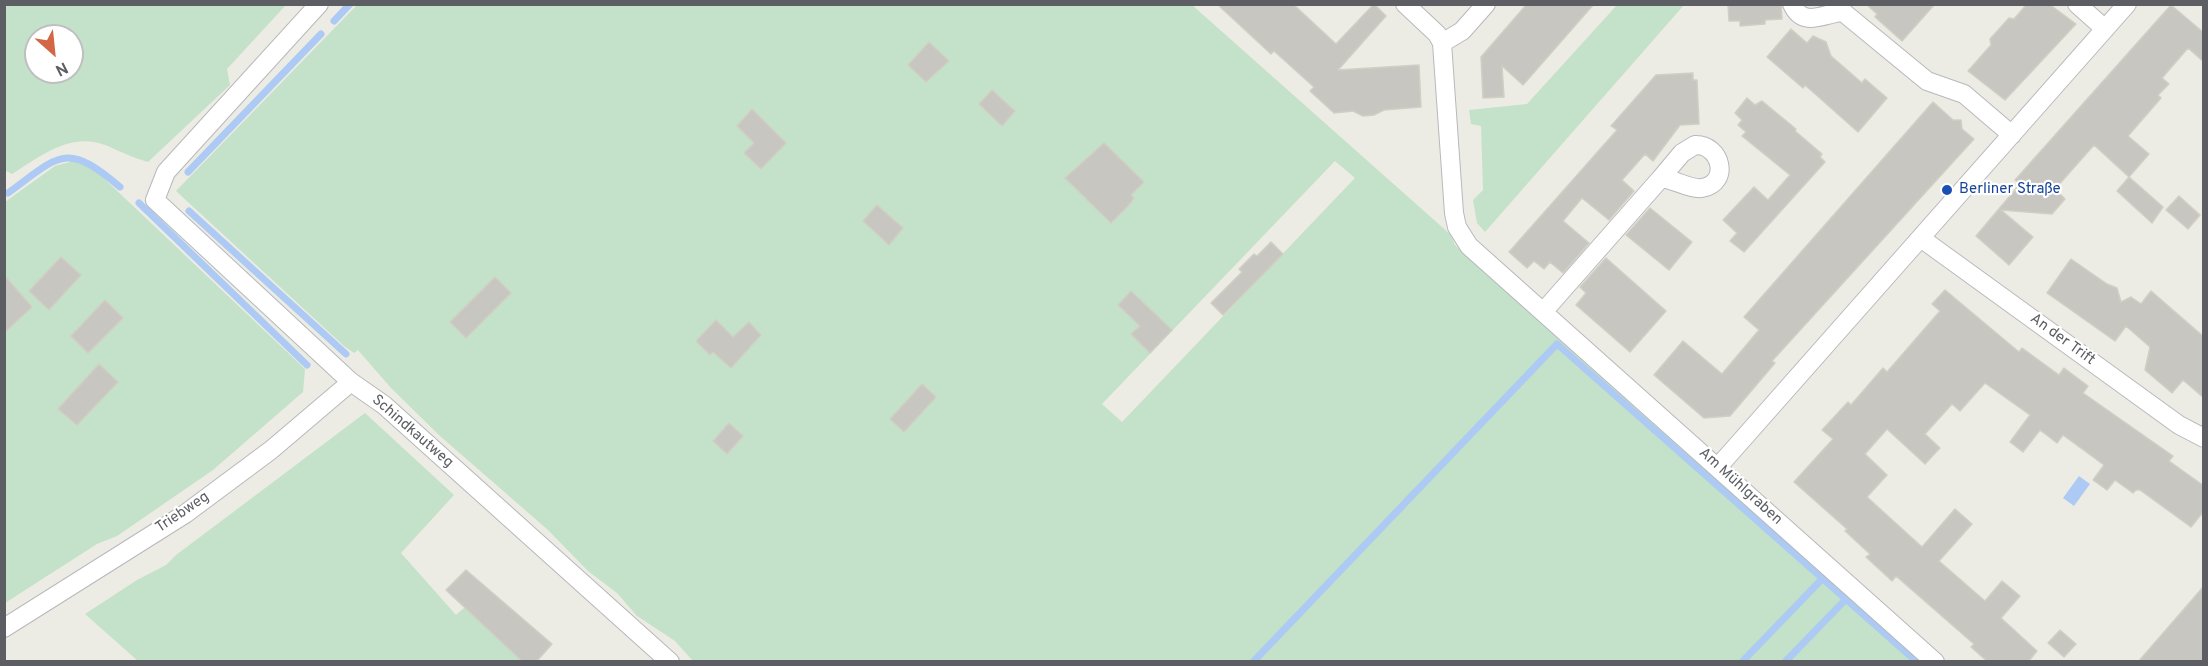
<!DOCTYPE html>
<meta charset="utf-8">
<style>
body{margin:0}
#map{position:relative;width:2208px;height:666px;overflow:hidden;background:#edece4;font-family:Overpass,sans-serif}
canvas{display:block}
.frame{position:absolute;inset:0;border:6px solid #5c5e63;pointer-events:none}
.north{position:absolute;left:24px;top:24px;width:60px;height:60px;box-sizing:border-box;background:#fff;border:2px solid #bebfc1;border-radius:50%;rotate:153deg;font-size:16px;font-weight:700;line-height:24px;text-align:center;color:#5c5e63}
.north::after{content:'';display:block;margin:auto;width:21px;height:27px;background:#d36644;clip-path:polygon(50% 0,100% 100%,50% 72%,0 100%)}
</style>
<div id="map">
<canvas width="2208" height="666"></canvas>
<div class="frame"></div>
<div class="north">N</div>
</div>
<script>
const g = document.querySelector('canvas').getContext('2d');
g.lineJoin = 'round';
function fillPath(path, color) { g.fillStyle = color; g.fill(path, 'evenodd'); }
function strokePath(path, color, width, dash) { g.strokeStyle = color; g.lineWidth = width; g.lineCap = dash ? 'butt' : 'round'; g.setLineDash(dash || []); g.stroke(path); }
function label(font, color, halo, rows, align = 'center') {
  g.font = font + ' Overpass,sans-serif'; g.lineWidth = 4.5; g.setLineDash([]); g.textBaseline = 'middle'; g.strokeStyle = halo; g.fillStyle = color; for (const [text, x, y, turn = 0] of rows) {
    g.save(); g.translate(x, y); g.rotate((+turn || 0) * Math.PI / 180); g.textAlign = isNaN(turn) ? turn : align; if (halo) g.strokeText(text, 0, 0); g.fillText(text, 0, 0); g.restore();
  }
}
fillPath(new Path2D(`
 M 4,5 L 5,4 L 286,5 L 227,69 L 230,85 L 148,162 C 133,158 120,151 105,145 C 70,132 41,156 12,174 L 4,170 ZM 36,36 L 72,36 L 72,72 L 36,72 Z
 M 357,5 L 1192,5 L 1451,235 L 1455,245 L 1474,263 L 1921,661 L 693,661 L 675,641 L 637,616 L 617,593 L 588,571 L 548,530 L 440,436 L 391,388 L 358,350 L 354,353 L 344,346 L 176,191 ZM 1335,161 L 1355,178 L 1122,422 L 1102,404 Z
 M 1617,5 L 1684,5 L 1485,232 L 1477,223 L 1473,200 L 1483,190 L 1481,126 L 1471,124 L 1469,110 L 1527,104 Z
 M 74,161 L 93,168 L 305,369 L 303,392 L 213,470 L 117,536 L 97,544 L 5,603 L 5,202 L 55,166 Z
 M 365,413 L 454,495 L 401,553 L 456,615 L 465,607 L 523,661 L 138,661 L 85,614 L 137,580 L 166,565 L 176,555 Z`), '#c4e1c9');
fillPath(new Path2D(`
 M 2079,476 L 2090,484 L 2074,506 L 2063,498 Z`), '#adcaf4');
strokePath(new Path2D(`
 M 334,21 L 350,4
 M 188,172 L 321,34
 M 8,193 C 60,155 66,141 120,187
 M 139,203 L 307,365
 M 189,211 L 346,354
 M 1253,662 L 1557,344 L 1917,662
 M 1742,662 L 1823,578
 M 1785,662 L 1846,599`), '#adcaf4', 7);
const building = new Path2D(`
 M 1217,4 L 1293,4 L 1336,44 L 1374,4 L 1386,16 L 1338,70 L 1419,65 L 1421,107 L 1384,110 L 1374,115 L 1363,116 L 1353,111 L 1334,113 L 1310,91 L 1314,87 L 1274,51 L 1271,54 Z
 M 1527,4 L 1594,4 L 1523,85 L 1502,66 L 1504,97 L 1483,98 L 1481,57 Z
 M 1728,4 L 1781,4 L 1782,19 L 1765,20 L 1765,24 L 1740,26 L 1740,21 L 1729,21 Z
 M 1866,4 L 1935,4 L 1902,41 L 1875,17 L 1877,14 Z
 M 2027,4 L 2049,4 L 2076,24 L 2005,100 L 1968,71 L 1991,45 L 1990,39 L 2009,18 L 2014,19 Z
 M 2171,5 L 2204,33 L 2204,62 L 2188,48 L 2162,78 L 2169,84 L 2158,95 L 2161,98 L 2128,136 L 2149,154 L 2129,177 L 2094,145 L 2055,189 L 2065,199 L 2052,214 L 2001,210 L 2033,237 L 2009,265 L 1976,236 L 2020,184 L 2015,180 Z
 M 1791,29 L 1807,43 L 1813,36 L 1826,42 L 1831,56 L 1862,83 L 1865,79 L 1887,98 L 1858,132 L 1805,85 L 1803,88 L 1767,57 Z
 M 929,42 L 949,61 L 926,82 L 908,65 Z
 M 1693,73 L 1693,80 L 1697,80 L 1699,124 L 1680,125 L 1653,161 L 1645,154 L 1622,180 L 1634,191 L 1609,220 L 1582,198 L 1563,221 L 1589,243 L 1563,273 L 1550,262 L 1544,269 L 1534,261 L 1527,268 L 1509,252 L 1617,130 L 1611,126 L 1656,75 Z
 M 992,90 L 1015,111 L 1002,126 L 979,104 Z
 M 1747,98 L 1755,105 L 1762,101 L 1796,129 L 1795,131 L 1822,154 L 1820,157 L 1825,162 L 1744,252 L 1730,241 L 1737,233 L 1723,220 L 1754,187 L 1768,200 L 1790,175 L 1742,136 L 1746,132 L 1738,125 L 1742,120 L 1735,113 Z
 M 1933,102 L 1953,120 L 1961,120 L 1962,129 L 1974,139 L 1772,361 L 1775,363 L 1730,416 L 1704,418 L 1654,375 L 1683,341 L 1722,374 L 1759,330 L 1744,317 Z
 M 752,109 L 786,143 L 761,169 L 744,153 L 754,143 L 737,126 Z
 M 1104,143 L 1144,182 L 1131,195 L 1134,198 L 1128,206 L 1111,223 L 1065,178 Z
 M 2129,177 L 2163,207 L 2152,223 L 2117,191 Z
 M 2179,196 L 2200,215 L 2188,229 L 2166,210 Z
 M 877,205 L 903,228 L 889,245 L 863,221 Z
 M 1650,208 L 1692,242 L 1669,270 L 1626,235 Z
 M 1271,242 L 1283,254 L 1223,315 L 1211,303 L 1242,272 L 1239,269 L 1254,254 L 1257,256 Z
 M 61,257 L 81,275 L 49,310 L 29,291 Z
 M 1606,258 L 1666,311 L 1630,352 L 1576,305 L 1586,293 L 1580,287 Z
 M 2071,259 L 2107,284 L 2117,288 L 2121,302 L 2131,297 L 2141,304 L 2151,291 L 2204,337 L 2204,398 L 2183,380 L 2172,393 L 2145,370 L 2150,347 L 2126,326 L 2115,341 L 2047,293 Z
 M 4,275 L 32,307 L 4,333 Z
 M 495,277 L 511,293 L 466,338 L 450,322 Z
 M 1945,290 L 2019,352 L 2022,348 L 2059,375 L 2064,368 L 2088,386 L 2083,393 L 2173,456 L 2169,461 L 2204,486 L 2204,511 L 2191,527 L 2140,490 L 2136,490 L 2133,493 L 2115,480 L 2107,490 L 2093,480 L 2104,465 L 2063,435 L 2057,443 L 2040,430 L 2023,452 L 2010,442 L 2030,415 L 1985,383 L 1960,411 L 1952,404 L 1925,434 L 1940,448 L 1925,464 L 1887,429 L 1865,454 L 1887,475 L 1867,497 L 1922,547 L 1955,509 L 1972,524 L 1939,561 L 1985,601 L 2002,581 L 2020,596 L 2001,618 L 2037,651 L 2028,662 L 1988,662 L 1971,647 L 1974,644 L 1896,576 L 1892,581 L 1866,557 L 1870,554 L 1845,531 L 1847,529 L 1794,482 L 1833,439 L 1822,430 L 1848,402 L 1851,405 L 1883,368 L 1887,372 L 1940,311 L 1932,304 Z
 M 1131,291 L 1172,330 L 1150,353 L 1131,334 L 1140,326 L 1118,305 Z
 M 105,300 L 123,318 L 88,353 L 71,336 Z
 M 716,320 L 733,337 L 749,322 L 761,335 L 731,368 L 713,352 L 710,355 L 696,341 Z
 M 99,364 L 118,382 L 77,425 L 58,409 Z
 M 922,384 L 936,397 L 904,432 L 890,419 Z
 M 729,423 L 743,436 L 727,454 L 713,441 Z
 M 466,570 L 552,644 L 536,662 L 523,662 L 446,590 Z
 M 2204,586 L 2204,662 L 2138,662 Z
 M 2060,630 L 2076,644 L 2064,657 L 2048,643 Z`);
fillPath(building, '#c8c6c1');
strokePath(building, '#d1cfc4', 1.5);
const street = new Path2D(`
 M 319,4 L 166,172 L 155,200 L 351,382 L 384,405 L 670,662
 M 1405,4 L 1437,34 L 1442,43 L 1454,213 L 1457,227 L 1469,246 L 1935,662
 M 1792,4 C 1803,29 1824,13 1843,12
 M 1840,4 L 1843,12 L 1927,81 L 1964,94 L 2012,135
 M 2077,4 L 2105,29
 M 1442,43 L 1462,31 L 1486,4
 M 1695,145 C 1721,144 1731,183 1702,188 C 1692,190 1673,179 1661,178 L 1682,153 Z
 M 1922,239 L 2179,425 L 2204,438
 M 1543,312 L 1661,178
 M 1718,467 L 2127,4
 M 4,628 L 185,514 L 271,450 L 351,382`);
strokePath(street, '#b7b8bd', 20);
strokePath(street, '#fff', 18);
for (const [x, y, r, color] of [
 [1947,190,6,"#1a4fb4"]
]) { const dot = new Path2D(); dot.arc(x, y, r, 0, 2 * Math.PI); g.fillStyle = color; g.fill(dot); strokePath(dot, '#fff', 2); }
label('15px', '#164399', '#fff', [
 ["Berliner Straße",1959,190]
], 'left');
label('15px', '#5c5e63', '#fff', [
 ["An der Trift",2062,340,36],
 ["Schindkautweg",412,432,41],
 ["Am Mühlgraben",1740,487,42],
 ["Triebweg",183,513,-34]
]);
</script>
